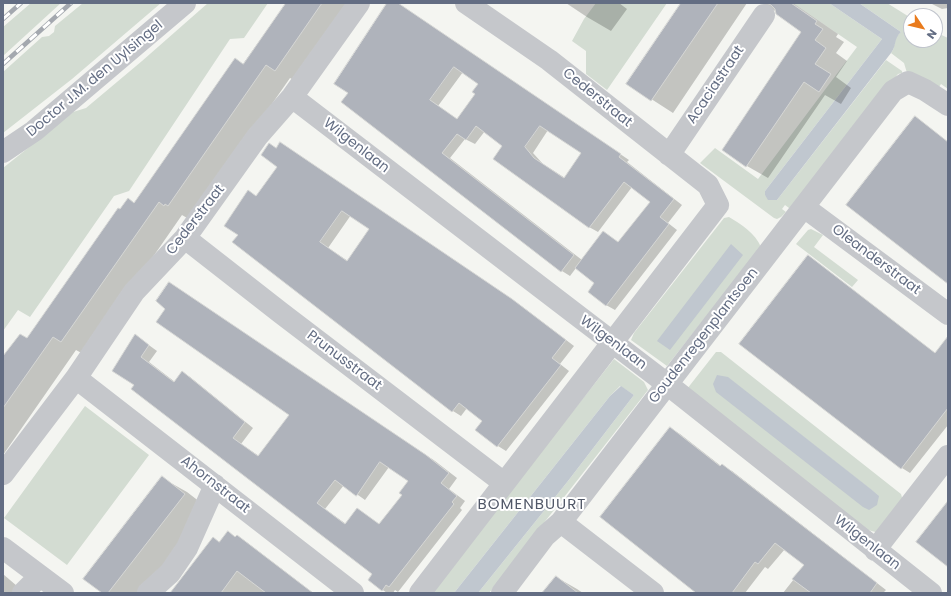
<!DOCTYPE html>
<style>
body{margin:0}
#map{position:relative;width:951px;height:596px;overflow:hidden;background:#f4f5f1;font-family:Poppins,sans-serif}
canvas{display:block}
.frame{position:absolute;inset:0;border:4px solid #636d83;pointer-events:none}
.north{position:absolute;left:903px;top:8px;width:40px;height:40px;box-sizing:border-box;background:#fff;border:1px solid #c1c5cd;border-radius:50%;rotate:125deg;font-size:11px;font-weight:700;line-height:16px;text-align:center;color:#636d83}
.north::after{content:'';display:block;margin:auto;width:14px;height:18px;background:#e97b1d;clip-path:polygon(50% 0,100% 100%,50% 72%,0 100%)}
</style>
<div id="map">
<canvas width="951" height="596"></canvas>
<div class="frame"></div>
<div class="north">N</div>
</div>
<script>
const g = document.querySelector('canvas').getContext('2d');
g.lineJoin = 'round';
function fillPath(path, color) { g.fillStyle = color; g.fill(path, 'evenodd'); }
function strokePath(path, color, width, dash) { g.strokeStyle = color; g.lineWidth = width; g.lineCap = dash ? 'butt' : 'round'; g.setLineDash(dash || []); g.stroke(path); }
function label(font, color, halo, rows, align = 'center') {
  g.font = font + ' Poppins,sans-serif'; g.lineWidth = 4; g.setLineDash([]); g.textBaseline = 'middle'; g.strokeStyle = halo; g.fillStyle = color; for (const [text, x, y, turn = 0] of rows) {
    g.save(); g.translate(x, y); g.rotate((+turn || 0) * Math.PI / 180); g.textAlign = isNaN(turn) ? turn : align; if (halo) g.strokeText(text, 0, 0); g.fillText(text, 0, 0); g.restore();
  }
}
fillPath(new Path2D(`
 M 31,3 L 61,3 L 3,56 L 3,27 Z
 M 83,3 L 161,3 L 72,79 L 3,133 L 3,72 L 42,37 L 49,36 L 54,32 L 55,26 Z
 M 208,3 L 268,3 L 244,38 L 230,39 L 129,191 L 114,196 L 30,317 L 18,310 L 3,331 L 3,168 L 73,112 L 86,108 L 142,61 Z
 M 596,3 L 667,3 L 607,90 L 586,74 L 586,51 L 572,41 L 584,19 Z
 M 793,3 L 829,3 L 882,39 L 765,191 L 765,195 L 777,200 L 886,60 L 902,71 L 902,73 L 898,74 L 793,211 L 785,205 L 782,209 L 786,212 L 781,217 L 777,219 L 774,218 L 700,163 L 715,148 L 758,179 L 857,47 Z
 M 859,3 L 887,3 L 911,18 L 911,40 L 935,40 L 935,32 L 948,38 L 948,89 L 941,84 L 937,90 L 907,73 L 904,63 L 891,53 L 893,50 L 896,37 L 901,32 Z
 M 729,217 C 742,225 755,233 761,247 L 667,366 L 631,340 L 634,333 L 724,218 Z
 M 811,229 L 823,235 L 814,247 L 858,280 L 852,287 L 796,244 L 808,230 Z
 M 716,352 L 721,352 L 901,494 L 903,501 L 879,533 L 868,530 L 687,389 ZM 717,376 L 728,378 L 879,496 Z
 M 614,359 L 644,382 L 648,390 L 489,593 L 478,593 L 568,481 L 634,395 L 620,386 L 610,396 L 454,593 L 430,593 Z
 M 85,406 L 149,455 L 67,565 L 4,518 Z`), '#d3dcd2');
fillPath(new Path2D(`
 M 829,3 L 859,3 L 901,32 C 893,40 897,45 891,53 L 777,200 L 768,200 L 765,195 L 765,191 L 882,39 Z
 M 731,244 L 743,255 L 670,350 L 657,341 Z
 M 717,375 L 728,377 L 872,490 L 879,496 L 877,505 L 869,510 L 863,507 L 716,392 L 713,384 Z
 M 621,386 L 634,395 L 568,481 L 478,593 L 454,593 L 610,396 Z`), '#c0c7cf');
fillPath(new Path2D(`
 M 287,3 L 355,3 L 299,83 L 290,78 L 192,219 L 187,218 L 182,215 L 85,355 L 76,350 L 3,455 L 3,358 L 28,339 L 128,199 L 135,203 L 244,65 Z
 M 388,3 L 397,3 L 629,160 L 627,162 L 682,205 L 668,223 L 677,230 L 615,310 L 606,305 L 596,283 L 576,268 L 570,276 L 562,271 L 349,93 ZM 463,72 L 479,84 L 476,93 L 457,119 L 438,106 ZM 548,130 L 582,153 L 565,178 L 543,164 L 533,153 ZM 485,131 L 504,146 L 589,227 L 598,232 L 632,187 L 651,202 L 619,243 L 604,232 L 582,260 L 450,158 L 465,139 L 475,144 Z
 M 566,3 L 619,3 L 627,9 L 611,31 L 587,17 Z
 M 683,3 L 747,3 L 673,113 L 628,84 Z
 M 761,3 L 793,3 L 838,34 L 836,37 L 844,42 L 836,53 L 847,61 L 836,77 L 851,88 L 841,104 L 825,95 L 768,178 L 747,166 L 802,31 L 777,12 Z
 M 930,3 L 948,3 L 948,8 L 942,9 Z
 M 288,148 L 520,305 L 574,346 L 560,364 L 569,371 L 506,451 L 498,446 L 483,421 L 467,408 L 461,416 L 453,411 L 239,235 L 257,197 L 279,166 L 276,149 ZM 351,215 L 370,229 L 348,261 L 328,248 Z
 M 808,257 L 817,262 L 936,354 L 948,345 L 948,425 L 910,473 L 902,468 L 740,344 Z
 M 169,283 L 435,461 L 457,478 L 449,489 L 465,501 L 460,508 L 462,510 L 398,592 L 395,590 L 393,593 L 387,593 L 369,580 L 374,574 L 136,384 L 135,335 L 157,351 L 149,362 L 175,382 L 182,373 L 190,377 L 253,428 L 241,444 L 259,456 L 291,415 L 166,309 ZM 389,467 L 409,481 L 403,495 L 380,525 L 358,509 L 346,524 L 325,509 L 344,485 L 365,500 Z
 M 670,428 L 680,434 L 721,466 L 732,471 L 886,590 L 883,593 L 783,593 L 805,565 L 785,549 L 768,569 L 765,567 L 745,593 L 697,593 Z
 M 162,478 L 187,492 L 209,509 L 144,593 L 103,593 Z
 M 228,533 L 245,541 L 313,593 L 171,593 L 213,538 L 220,543 Z
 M 3,574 L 17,586 L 12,593 L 3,593 Z
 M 556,577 L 577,589 L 583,593 L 544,593 Z`), '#0003');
const building = new Path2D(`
 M 286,3 L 322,3 L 275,71 L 266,65 L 168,206 L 165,204 L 164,206 L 159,202 L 61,342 L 53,337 L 3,408 L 3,356 L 20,334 L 27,338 L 118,208 L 120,209 L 128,198 L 134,203 L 235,58 L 243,64 Z
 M 387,3 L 398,3 L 621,154 L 619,157 L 674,199 L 660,217 L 669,224 L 606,306 L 588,292 L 594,283 L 575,268 L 603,231 L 618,242 L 650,202 L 624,182 L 589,228 L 493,159 L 502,146 L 476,126 L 466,140 L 457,134 L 442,153 L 574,255 L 561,272 L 341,102 L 348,93 L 334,84 ZM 454,67 L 478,84 L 472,92 L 475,94 L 457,119 L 430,100 ZM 540,126 L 581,153 L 564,178 L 534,158 L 525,147 Z
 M 681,3 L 718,3 L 651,101 L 626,84 Z
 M 766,3 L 791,3 L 817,21 L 815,24 L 823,29 L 815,40 L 826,48 L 815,64 L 831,74 L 819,92 L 804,82 L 746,167 L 722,150 L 801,32 L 776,14 L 775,9 L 771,5 Z
 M 915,116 L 948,142 L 948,284 L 846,205 Z
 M 280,142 L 512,299 L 566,340 L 552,358 L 561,365 L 497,447 L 475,430 L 482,421 L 459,403 L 452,412 L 232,242 L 238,235 L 224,226 L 248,190 L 256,196 L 277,167 L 261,155 L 269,143 L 276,148 ZM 342,211 L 369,229 L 347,261 L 320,242 Z
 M 808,255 L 935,353 L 948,336 L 948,408 L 901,469 L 739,344 Z
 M 169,282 L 426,455 L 449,473 L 441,483 L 457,496 L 452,502 L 454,504 L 389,587 L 386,585 L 382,591 L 368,580 L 372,574 L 131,389 L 134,385 L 112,371 L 135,334 L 149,345 L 141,357 L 174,382 L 182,371 L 245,422 L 233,438 L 258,456 L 289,415 L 156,322 L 165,309 L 156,301 ZM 380,462 L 408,481 L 399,493 L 402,495 L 379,524 L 357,508 L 345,524 L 317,503 L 335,480 L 356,496 Z
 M 670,427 L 720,466 L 722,464 L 877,583 L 870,593 L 811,593 L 792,579 L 804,565 L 775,543 L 758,564 L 755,562 L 732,593 L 696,593 L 600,517 Z
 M 162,476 L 185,494 L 108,593 L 102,593 L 83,579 Z
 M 948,501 L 948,567 L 916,542 Z
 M 228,531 L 235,537 L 237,535 L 313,593 L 266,593 L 237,571 L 221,593 L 170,593 L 213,537 L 219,542 Z
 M 556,576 L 578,593 L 542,593 Z`);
fillPath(building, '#afb3bb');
strokePath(building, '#d5d6d4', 1);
strokePath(new Path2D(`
 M 292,97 L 667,384 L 931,593
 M 3,152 L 34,131 L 185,3
 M 669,155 L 764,15
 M 804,207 L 948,314
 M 185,238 L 281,313 L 504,483
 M 76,378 L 353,593
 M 3,474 L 76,378 L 134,292 L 185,238 L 257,137 L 292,97 L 359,3
 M 561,522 L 653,593
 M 3,548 L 63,593
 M 875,550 L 948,456
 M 23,593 L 40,576
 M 148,593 L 170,573 L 187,548 L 215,485
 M 420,593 L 718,205 L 708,185 L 549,60 L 466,3
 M 502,593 L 545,536 L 561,522 L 893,91 L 908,82 L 925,90 L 948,105`), '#c5c7cb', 22);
const rail = new Path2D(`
 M 3,19 L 21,3
 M 3,64 L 71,3`);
strokePath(rail, '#a4a8af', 4.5);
strokePath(rail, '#fff', 3, [9]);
label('14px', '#636d83', '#fff', [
 ["Doctor J.M. den Uylsingel",95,79,-40],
 ["Acaciastraat",716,85,-56],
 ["Cederstraat",597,98,39],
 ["Wilgenlaan",356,146,38],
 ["Cederstraat",196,220,-52],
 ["Oleanderstraat",876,260,37],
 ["Goudenregenplantsoen",704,336,-52],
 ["Wilgenlaan",613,343,37],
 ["Prunusstraat",344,361,37],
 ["Ahornstraat",215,485,38],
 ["Wilgenlaan",867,543,38]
]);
g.letterSpacing = '1px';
label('15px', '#515868', '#fff', [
 ["BOMENBUURT",532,505]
]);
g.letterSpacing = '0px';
</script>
